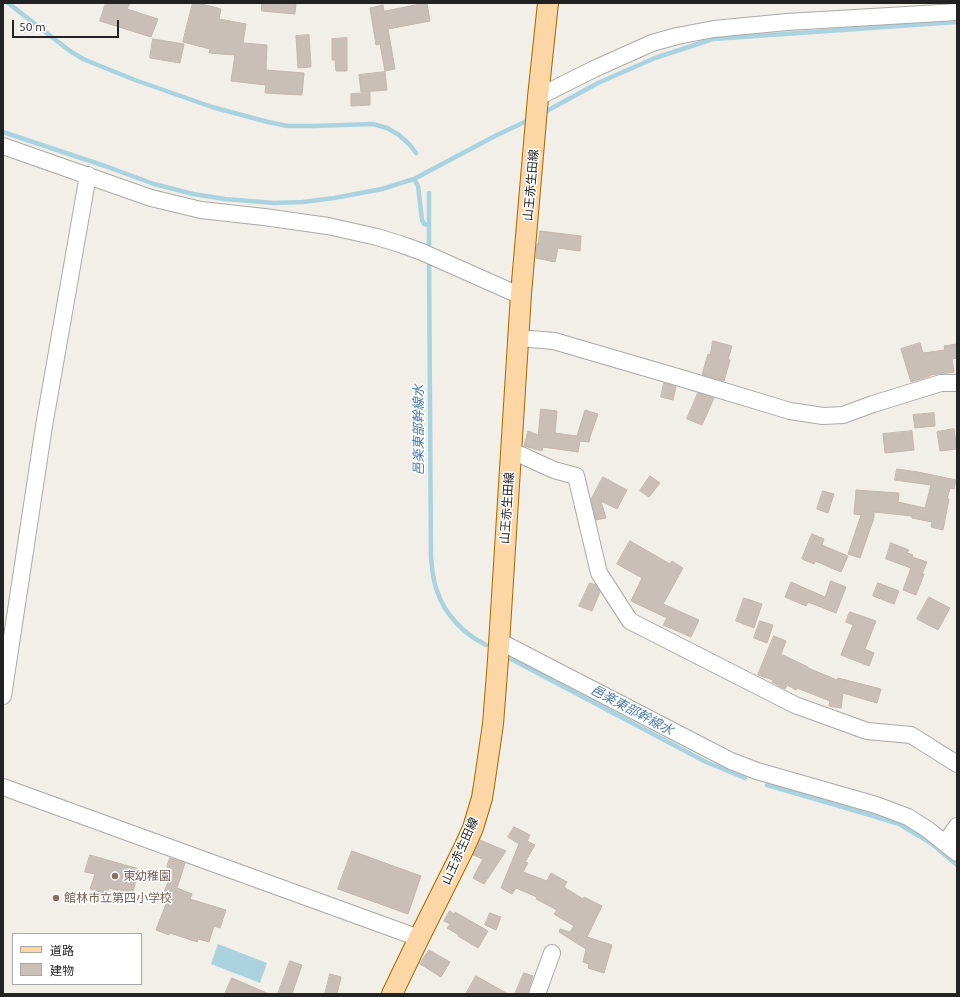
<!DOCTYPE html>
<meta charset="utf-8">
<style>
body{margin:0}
#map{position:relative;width:960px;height:997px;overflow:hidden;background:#f2efe9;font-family:Ubuntu,"Noto Sans JP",sans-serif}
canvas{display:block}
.frame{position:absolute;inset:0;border:4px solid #222;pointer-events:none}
.legend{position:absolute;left:12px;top:933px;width:130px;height:52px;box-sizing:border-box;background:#fff;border:1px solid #a7a7a7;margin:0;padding:5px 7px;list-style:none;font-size:12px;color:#222}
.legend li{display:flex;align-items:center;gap:8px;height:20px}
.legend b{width:20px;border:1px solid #a7a7a7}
.scale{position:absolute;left:12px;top:20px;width:107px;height:18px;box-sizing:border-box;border:2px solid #222;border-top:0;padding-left:5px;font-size:12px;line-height:14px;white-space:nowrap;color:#222;-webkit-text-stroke:3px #fff;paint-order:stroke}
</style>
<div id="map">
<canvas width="960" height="997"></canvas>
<div class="frame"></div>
<ul class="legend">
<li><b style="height:5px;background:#fcd6a4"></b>道路</li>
<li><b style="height:11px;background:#c7bfb8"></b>建物</li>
</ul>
<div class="scale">50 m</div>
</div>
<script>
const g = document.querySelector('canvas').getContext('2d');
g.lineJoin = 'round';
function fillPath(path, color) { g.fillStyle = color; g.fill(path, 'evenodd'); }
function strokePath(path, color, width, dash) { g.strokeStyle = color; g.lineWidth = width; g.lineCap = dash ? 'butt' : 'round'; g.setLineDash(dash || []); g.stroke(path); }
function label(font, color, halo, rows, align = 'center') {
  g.font = font + ' Ubuntu,"Noto Sans JP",sans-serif'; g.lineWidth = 3; g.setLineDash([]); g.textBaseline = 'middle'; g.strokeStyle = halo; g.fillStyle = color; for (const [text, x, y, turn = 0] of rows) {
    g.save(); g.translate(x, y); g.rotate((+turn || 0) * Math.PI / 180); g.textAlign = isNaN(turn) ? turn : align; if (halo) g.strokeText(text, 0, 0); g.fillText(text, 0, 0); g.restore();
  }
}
fillPath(new Path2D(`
 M 218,944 L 267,963 L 260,983 L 211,964 Z`), '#aad3df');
strokePath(new Path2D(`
 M 8,3 L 70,51 L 83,59 L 135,80 L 212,107 L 268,122 L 288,126 L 313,126 L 373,124 L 387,128 L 399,135 L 410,145 L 416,153
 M 543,113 L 598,83 L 655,58 L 713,39 L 957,22
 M 3,132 L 105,166 L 154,184 L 193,194 L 225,199 L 274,203 L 303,202 L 334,198 L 382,189 L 414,179 L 495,136 L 531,119
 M 414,179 L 418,186 L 422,220 L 424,224 L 429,225
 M 429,193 L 429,251
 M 429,258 L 431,558 C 432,568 433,581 437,591 C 445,615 464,634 486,645
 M 511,659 L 706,762 L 745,778
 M 767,785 L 870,815 L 899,824 L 931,843 L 957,865`), '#aad3df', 4.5);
const building = new Path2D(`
 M 106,3 L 130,3 L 127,9 L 158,19 L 151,37 L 100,21 Z
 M 193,3 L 198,3 L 221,9 L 219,19 L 246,24 L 243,43 L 267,45 L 266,70 L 304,73 L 302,95 L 265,93 L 266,85 L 231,81 L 235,55 L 209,53 L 210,49 L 183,42 Z
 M 262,3 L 296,3 L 295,14 L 262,11 Z
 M 427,3 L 430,21 L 388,29 L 395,69 L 385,71 L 380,44 L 376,45 L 370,8 L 383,5 L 384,11 Z
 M 309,35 L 311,67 L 298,68 L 296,36 Z
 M 347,38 L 347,71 L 336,71 L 335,60 L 332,60 L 332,39 Z
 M 153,39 L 184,44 L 180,63 L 150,58 Z
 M 385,72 L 387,90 L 361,92 L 359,75 Z
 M 370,93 L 370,105 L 351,106 L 351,94 Z
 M 540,231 L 581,236 L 580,251 L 558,248 L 555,262 L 536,258 L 537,244 L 538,244 Z
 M 713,341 L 732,346 L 728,360 L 730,360 L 724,381 L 702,375 L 708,354 L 710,355 Z
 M 920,343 L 923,353 L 945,350 L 944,346 L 957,344 L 957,358 L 952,359 L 954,372 L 930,375 L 930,376 L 911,382 L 901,349 Z
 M 664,383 L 676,387 L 673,400 L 661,397 Z
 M 698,393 L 714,398 L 702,425 L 687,419 Z
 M 541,409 L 557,411 L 555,433 L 577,436 L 585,410 L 598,414 L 590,437 L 589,442 L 580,441 L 578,452 L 543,447 L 542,451 L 524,446 L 528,431 L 538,435 Z
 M 934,413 L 935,426 L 915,428 L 913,415 Z
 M 954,429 L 957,449 L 940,451 L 937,432 Z
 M 912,431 L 914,450 L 885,453 L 883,434 Z
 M 897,469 L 918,472 L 956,480 L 954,489 L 950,488 L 947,499 L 949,499 L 943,530 L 931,527 L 932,522 L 912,518 L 912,516 L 874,512 L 874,518 L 860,558 L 848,554 L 861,515 L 854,514 L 856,490 L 899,493 L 898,502 L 925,508 L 931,485 L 895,480 Z
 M 650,476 L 660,483 L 649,497 L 640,491 Z
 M 603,477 L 627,490 L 617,509 L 601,501 L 606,518 L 596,520 L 591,500 Z
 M 823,491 L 834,494 L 828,513 L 817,509 Z
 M 812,534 L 824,539 L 822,545 L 848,556 L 841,572 L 815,561 L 814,564 L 802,559 Z
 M 630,541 L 670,564 L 672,561 L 683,568 L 663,604 L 699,620 L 691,637 L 663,625 L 667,618 L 631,601 L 642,578 L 617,564 Z
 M 891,543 L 909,550 L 907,553 L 913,555 L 912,557 L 927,562 L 922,574 L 924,574 L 916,595 L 903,590 L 911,568 L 886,559 Z
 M 831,581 L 846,587 L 836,613 L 808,602 L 806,606 L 785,597 L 791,582 L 825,597 Z
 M 590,583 L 596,585 L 600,592 L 592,611 L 579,606 Z
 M 878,583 L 899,591 L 894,604 L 873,596 Z
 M 929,597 L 950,608 L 938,630 L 917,619 Z
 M 744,598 L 762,604 L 754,628 L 736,621 Z
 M 850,612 L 876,621 L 865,649 L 874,653 L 869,666 L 841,655 L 853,625 L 846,622 Z
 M 760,621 L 773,625 L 767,643 L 754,638 Z
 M 774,636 L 786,641 L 781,654 L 808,667 L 808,668 L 837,680 L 838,678 L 881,689 L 877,703 L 843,693 L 841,708 L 829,706 L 830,701 L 797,688 L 796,690 L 787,685 L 785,689 L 772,682 L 773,680 L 758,675 Z
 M 514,827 L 530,835 L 527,841 L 535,845 L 525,862 L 528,863 L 523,872 L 547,881 L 551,873 L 567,882 L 564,887 L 583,899 L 584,897 L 602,906 L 587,937 L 612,945 L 604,973 L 588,968 L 589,964 L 583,962 L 586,949 L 559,932 L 560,929 L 570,932 L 574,926 L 554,914 L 557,910 L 536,899 L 537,897 L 516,888 L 512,894 L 501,888 L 519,844 L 508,837 Z
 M 480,840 L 506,851 L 484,884 L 473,878 L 483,859 L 473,855 Z
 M 352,851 L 421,876 L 408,914 L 338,889 Z
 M 90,855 L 139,869 L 132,895 L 109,888 L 107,894 L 90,889 L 95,874 L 85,872 Z
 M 170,858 L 185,863 L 177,888 L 192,894 L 190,899 L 226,910 L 220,928 L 214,926 L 209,942 L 198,939 L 197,942 L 170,933 L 169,935 L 156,930 L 166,904 L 165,903 L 167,898 L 162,897 L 173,869 L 167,867 Z
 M 450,911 L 454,914 L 455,912 L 488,931 L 478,948 L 458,936 L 459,935 L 447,928 L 450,924 L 444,921 Z
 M 490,913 L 501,917 L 496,930 L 485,925 Z
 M 429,950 L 450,962 L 441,977 L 420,964 Z
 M 290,961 L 302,965 L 292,994 L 278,994 Z
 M 524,973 L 533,976 L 527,994 L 515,994 Z
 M 330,974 L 341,977 L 337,994 L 325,994 Z
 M 476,976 L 508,994 L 466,994 Z
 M 232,978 L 269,994 L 225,994 Z`);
fillPath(building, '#c7bfb8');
strokePath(building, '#c4b6ab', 1);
const minor = new Path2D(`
 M 538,97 L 594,69 L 652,43 L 677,36 L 714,29 L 787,22 L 957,12
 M 3,146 L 151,198 L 201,210 L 264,217 L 328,226 L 377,237 L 400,244 L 422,252 L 512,292 L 521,294
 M 518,338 L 554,341 L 684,379 L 790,411 L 823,416 L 843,415 L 873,404 L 941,383 L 957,383
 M 510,450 L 554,470 L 576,476 L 599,573 L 630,621 L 795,705 L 867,731 L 911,735 L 957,764
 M 499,641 L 731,761 L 757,771 L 876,805 L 908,817 L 927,829 L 957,853
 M 3,696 L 44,426 L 88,175
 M 3,787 L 419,938
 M 945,843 L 957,826
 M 537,994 L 552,953`);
const major = new Path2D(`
 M 392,994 L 419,938 L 464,848 L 473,828 L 482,798 L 486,772 L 493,724 L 498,660 L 521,294 L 538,97 L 548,3`);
strokePath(minor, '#a9a9a9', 18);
strokePath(major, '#a06b00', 22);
strokePath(minor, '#fff', 16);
strokePath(major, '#fcd6a4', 20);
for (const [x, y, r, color] of [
 [115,876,4,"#8d6e63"],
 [56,898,4,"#8d6e63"]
]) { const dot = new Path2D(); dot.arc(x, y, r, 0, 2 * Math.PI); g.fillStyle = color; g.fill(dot); strokePath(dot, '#fff', 1.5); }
label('12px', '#222', '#fff', [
 ["山王赤生田線",531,185,-85],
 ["山王赤生田線",507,508,-86],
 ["山王赤生田線",460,851,-66]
]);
label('12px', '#785e54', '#fff', [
 ["東幼稚園",123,876],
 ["館林市立第四小学校",64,898]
], 'left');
label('italic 13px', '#4a7aab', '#fff', [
 ["邑楽東部幹線水",419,430,-90],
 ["邑楽東部幹線水",632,710,28]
]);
</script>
